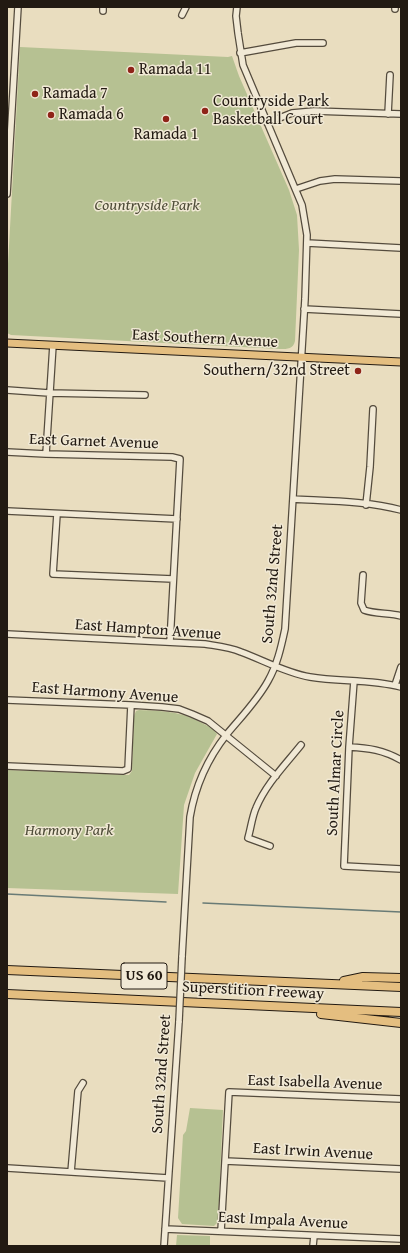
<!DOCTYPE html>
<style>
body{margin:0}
#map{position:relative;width:408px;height:1253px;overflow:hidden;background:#e9ddbf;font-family:"Gentium Book Plus",serif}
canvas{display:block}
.frame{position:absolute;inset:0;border:8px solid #221a12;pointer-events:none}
</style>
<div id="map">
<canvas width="408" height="1253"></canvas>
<div class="frame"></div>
</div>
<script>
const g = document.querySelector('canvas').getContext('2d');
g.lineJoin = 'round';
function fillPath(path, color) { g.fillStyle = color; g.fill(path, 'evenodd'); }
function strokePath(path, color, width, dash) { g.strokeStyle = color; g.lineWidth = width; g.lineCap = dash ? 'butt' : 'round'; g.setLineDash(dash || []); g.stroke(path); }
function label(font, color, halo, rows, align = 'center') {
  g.font = font + ' "Gentium Book Plus",serif'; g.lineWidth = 3; g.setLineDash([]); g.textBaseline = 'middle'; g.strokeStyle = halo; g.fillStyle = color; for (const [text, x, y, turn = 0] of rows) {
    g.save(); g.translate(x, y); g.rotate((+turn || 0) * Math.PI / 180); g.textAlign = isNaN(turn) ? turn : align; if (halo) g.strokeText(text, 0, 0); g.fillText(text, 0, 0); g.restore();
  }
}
fillPath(new Path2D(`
 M 20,47 L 228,57 L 232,56 L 239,76 L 289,190 L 297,215 L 299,250 L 295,341 C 293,349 288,349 280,349 L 11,335 L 7,333 L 7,282 Z
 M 139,710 C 163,711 180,711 202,723 C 208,726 214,729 217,734 L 195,773 L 184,805 L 178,894 L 7,888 L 7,770 L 129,775 L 132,771 L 134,716 L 136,711 Z
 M 190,1108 L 223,1110 L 218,1222 L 214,1226 L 182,1224 L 178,1218 L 183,1135 L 186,1131 Z
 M 177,1235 L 210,1236 L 210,1246 L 176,1246 Z`), '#b6c192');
strokePath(new Path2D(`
 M 7,894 L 166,902
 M 203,903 L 401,912`), '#697b76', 1.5);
const minor = new Path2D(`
 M 103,7 L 103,11
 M 395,7 L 395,9
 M 182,15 L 186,7
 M 240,53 L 296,43 L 323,43
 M 388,114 L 390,75
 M 267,123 L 292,113 L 314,111 L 401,114
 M 296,189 L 320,181 L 335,179 L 401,181
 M 7,194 L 18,7
 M 307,243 L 401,248
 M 304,309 L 401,314
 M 7,390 L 49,393 L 145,395
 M 7,452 L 46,454 L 172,457 L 180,459 L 170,642
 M 46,454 L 53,345
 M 293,499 C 328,501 367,501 401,510
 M 366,505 L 370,467 L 373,409
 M 7,511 L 177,519
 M 57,514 L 53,574 L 173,579
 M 363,575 L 361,603 L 364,610 C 374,614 390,613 401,616
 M 7,634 L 205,644 C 217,646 229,647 241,652 C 263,660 286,673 310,677 C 340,682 371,679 401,687
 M 354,681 L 349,747 L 344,866 L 401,869
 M 395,685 L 401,667
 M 7,700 L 131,705 L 162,707 L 179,709 L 192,714 L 208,721 L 276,776
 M 349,747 C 369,748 383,750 401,760
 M 7,766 L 123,771 L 128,769 L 131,705
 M 270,846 L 248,838 C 251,828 252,817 256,808 C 266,784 285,765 301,745
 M 182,957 L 190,817 C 195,787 208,758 227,734 C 241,717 257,701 268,681 C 277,665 281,648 285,629 L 305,299 L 307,235 L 302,205 L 243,65 L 238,33 L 236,16 L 237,7
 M 225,1161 L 401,1169
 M 7,1168 L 168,1178
 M 71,1172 L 78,1091 L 83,1083
 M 165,1229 L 401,1239
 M 221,1231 L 229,1092 L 401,1099
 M 164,1246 L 179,1021
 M 313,1246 L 314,1236`);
const major = new Path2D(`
 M 7,343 L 401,362`);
const highway = new Path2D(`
 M 7,970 L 401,987
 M 344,981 L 363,977 L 401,978
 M 7,994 L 401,1012
 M 321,1014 L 401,1023`);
strokePath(minor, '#544b3d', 8);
strokePath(major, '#221a12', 9);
strokePath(highway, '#221a12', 10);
strokePath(minor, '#f1e9d5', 5.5);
strokePath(major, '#e4be80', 7);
strokePath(highway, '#e4be80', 8);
const minorBridge = new Path2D(`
 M 179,1021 L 182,957`);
strokePath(minorBridge, '#544b3d', 8, []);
strokePath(minorBridge, '#f1e9d5', 5.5);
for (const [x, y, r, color] of [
 [131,70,4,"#8f2418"],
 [35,94,4,"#8f2418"],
 [205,111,4,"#8f2418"],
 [51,115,4,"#8f2418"],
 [166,119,4,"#8f2418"],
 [358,371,4,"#8f2418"]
]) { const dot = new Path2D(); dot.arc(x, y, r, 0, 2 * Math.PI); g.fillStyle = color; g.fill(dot); strokePath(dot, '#f1e9d5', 1.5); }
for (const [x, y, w] of [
 [144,976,46]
]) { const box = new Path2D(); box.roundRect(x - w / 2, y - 13, w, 26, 3); g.fillStyle = '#f1e9d5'; g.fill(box); strokePath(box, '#221a12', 1); }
label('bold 15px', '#221a12', null, [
 ["US 60",144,976]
]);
label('16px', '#221a12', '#f1e9d5', [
 ["Ramada 11",139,70],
 ["Ramada 7",43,94],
 ["Countryside Park",213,102],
 ["Basketball Court",213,120],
 ["Ramada 6",59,115],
 ["Ramada 1",166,135,"center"],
 ["Southern/32nd Street",350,371,"right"]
], 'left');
label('italic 16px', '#4e4c38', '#f1e9d5', [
 ["Countryside Park",147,206],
 ["Harmony Park",69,831]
]);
label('16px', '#221a12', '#f1e9d5', [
 ["East Southern Avenue",205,339,3],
 ["East Garnet Avenue",94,442,2],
 ["South 32nd Street",273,584,-85],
 ["East Hampton Avenue",148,630,4],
 ["East Harmony Avenue",105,693,4],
 ["South Almar Circle",336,773,-87],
 ["Superstition Freeway",253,991,3],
 ["South 32nd Street",162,1074,-86],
 ["East Isabella Avenue",315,1083,2],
 ["East Irwin Avenue",313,1152,3],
 ["East Impala Avenue",283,1221,3]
]);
</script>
